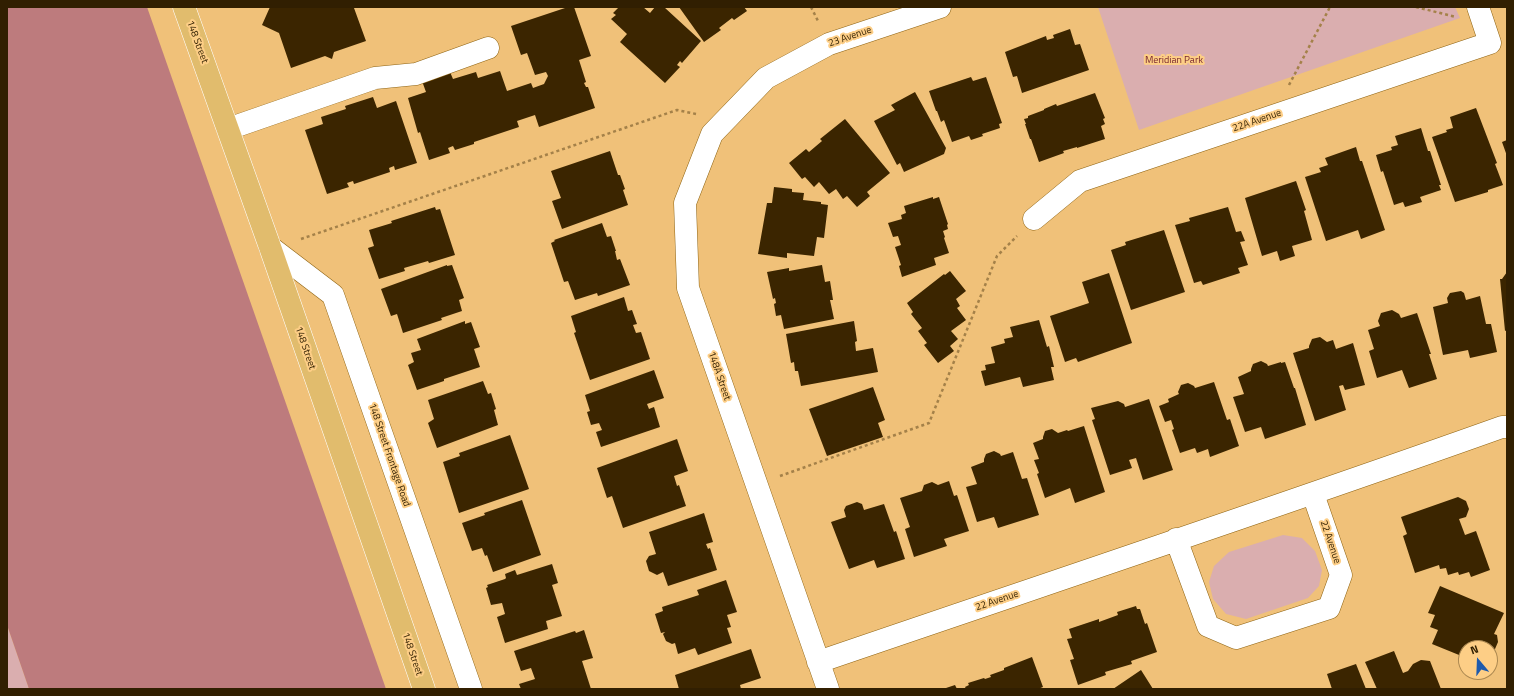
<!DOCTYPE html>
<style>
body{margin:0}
#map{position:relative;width:1514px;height:696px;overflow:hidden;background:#f0c179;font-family:"Titillium Web",sans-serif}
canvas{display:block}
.frame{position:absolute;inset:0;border:8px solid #311f01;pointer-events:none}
.north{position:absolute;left:1458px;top:640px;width:40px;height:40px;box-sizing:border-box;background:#fdce86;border:1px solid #ab8851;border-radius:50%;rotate:341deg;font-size:11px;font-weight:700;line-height:16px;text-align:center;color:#311f01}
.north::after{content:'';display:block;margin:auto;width:14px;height:18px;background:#1e5aac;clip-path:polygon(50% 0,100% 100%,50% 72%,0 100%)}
</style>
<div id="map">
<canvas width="1514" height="696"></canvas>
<div class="frame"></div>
<div class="north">N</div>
</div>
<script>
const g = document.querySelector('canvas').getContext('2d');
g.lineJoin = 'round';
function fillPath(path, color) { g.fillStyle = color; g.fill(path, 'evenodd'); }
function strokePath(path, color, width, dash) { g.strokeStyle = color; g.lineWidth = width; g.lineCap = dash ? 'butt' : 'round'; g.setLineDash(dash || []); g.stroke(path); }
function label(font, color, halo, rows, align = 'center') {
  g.font = font + ' "Titillium Web",sans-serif'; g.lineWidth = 4; g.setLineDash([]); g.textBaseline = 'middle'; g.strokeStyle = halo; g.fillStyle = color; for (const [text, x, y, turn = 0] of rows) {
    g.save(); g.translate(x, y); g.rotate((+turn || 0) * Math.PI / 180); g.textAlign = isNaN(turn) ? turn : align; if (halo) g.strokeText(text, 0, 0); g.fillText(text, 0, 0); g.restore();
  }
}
fillPath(new Path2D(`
 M 1098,7 L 1455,7 L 1460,18 L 1139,130 Z
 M 1283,535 L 1302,538 L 1315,551 L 1322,570 L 1319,586 L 1308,598 L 1246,619 L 1226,614 L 1213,599 L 1209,582 L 1214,566 L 1229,552 Z
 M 7,625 L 29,689 L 7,689 Z`), '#daaeaf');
fillPath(new Path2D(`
 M 7,7 L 147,7 L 386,689 L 29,689 L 7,625 Z`), '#bd7b7d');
fillPath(new Path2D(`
 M 270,7 L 355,7 L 354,8 L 366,41 L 334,52 L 332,59 L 325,56 L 291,68 L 279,33 L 262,25 Z
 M 568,7 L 574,7 L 591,56 L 579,60 L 586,82 L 584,83 L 586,87 L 588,87 L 595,108 L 539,127 L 535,115 L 517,121 L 519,127 L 474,142 L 474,144 L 455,150 L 453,146 L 448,148 L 450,153 L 429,160 L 420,132 L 418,133 L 408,98 L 426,92 L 422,81 L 450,72 L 453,79 L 476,72 L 478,78 L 500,71 L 507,91 L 531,83 L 533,88 L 544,84 L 548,76 L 546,72 L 535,75 L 527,53 L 521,55 L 511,26 Z
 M 619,7 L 643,7 L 650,13 L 655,7 L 664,7 L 701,41 L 682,63 L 680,61 L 677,65 L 680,67 L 665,83 L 620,42 L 627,34 L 611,19 L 616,15 L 613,13 Z
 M 679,7 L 744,7 L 747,11 L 734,20 L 732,18 L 719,28 L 721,30 L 704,42 Z
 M 1070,29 L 1075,45 L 1080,44 L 1089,70 L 1022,93 L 1017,76 L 1013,77 L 1005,52 L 1046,36 L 1047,40 L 1054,38 L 1053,35 Z
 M 971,77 L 973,81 L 986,77 L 1002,123 L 999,124 L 1000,128 L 982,134 L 983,136 L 971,140 L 969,136 L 952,142 L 944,120 L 941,122 L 937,111 L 936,111 L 929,91 Z
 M 915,92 L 946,148 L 944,154 L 904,172 L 900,163 L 897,165 L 874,121 L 895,110 L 891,105 Z
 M 1095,93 L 1105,118 L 1103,119 L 1105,124 L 1101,126 L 1105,139 L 1077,148 L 1077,147 L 1063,151 L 1064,153 L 1039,162 L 1031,139 L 1030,139 L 1025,124 L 1026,124 L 1024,119 L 1028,118 L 1028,116 L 1044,110 L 1044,109 L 1056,104 L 1057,106 Z
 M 373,97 L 377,108 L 396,101 L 417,163 L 395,170 L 394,166 L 389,168 L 390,172 L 354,184 L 353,181 L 347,183 L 349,187 L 327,194 L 305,130 L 323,124 L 321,117 L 346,109 L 345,106 Z
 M 1476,108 L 1497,163 L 1495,164 L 1503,185 L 1488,190 L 1488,192 L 1455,202 L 1432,137 L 1447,132 L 1446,130 L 1453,128 L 1450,117 Z
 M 845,119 L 890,173 L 867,192 L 870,196 L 857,207 L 847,196 L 843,199 L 836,189 L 829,194 L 819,182 L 814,187 L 805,177 L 802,179 L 789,163 L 806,149 L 809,152 L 822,141 L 820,139 Z
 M 1421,128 L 1428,151 L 1430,151 L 1441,185 L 1439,185 L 1441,190 L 1420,197 L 1422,202 L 1405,207 L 1403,202 L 1394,205 L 1383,171 L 1381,172 L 1376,155 L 1392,150 L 1391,147 L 1398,145 L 1395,136 Z
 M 1507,140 L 1507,156 L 1502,142 Z
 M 1356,147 L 1360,161 L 1362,161 L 1385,230 L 1361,239 L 1358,230 L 1326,241 L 1305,177 L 1321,172 L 1319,168 L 1328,165 L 1325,158 Z
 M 610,151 L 618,175 L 620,175 L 625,189 L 623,190 L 628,205 L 562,229 L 552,201 L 561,198 L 551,171 Z
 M 1296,181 L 1306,210 L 1304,211 L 1312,240 L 1292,246 L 1295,256 L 1280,261 L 1277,251 L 1262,256 L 1245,198 Z
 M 774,187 L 792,189 L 792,192 L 804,193 L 803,200 L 821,202 L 821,204 L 828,205 L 824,238 L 817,237 L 814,256 L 787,253 L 787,258 L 758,254 L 767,203 L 772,203 Z
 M 933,197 L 933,199 L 939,197 L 948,224 L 947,225 L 948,229 L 943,231 L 945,237 L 944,238 L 949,253 L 934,258 L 936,265 L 902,277 L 899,266 L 901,265 L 895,247 L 901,245 L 898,236 L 893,237 L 888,223 L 902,219 L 901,215 L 906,213 L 904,206 Z
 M 435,207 L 436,210 L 440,209 L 455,255 L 429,263 L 428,261 L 404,268 L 405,271 L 379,279 L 368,248 L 374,246 L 369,230 L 392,223 L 391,221 Z
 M 1228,207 L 1236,232 L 1241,231 L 1245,241 L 1240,242 L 1248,265 L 1238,268 L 1240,273 L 1203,285 L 1201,281 L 1194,283 L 1175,225 L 1190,221 L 1189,218 Z
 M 602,223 L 607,237 L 611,236 L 616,251 L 615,251 L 617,260 L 620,259 L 630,285 L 598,296 L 597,293 L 575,300 L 568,281 L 564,282 L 551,243 L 555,241 L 554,240 Z
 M 1164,230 L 1185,292 L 1131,310 L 1111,250 L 1126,245 L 1125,242 Z
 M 447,265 L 447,266 L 452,265 L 464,298 L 459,300 L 462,311 L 441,318 L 442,320 L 403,333 L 397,314 L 391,316 L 381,289 Z
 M 822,265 L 825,282 L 830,281 L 833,300 L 830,300 L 834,319 L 784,329 L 781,315 L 776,316 L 774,304 L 776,303 L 775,298 L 773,299 L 767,272 L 789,268 L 789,271 Z
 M 950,271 L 966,291 L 956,299 L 960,306 L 957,308 L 966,320 L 951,331 L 958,339 L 950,346 L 954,351 L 938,363 L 924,345 L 927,343 L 918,331 L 922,328 L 911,314 L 913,312 L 907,303 L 944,274 L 945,275 Z
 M 1507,272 L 1507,330 L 1505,331 L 1500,279 L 1502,279 Z
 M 1109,273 L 1132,343 L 1078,362 L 1076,358 L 1065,362 L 1050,316 L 1089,303 L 1082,282 Z
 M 1461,291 L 1464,293 L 1466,300 L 1480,296 L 1486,324 L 1491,324 L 1497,352 L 1470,358 L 1468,350 L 1443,355 L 1433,307 L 1448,303 L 1447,298 L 1450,293 Z
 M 624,297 L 628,311 L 632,310 L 637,324 L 633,325 L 636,333 L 641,332 L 650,359 L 590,380 L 574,333 L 576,332 L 571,316 Z
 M 1392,310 L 1399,314 L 1401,318 L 1417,313 L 1431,354 L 1429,354 L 1437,379 L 1409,388 L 1402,370 L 1377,378 L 1369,351 L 1374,349 L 1368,330 L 1380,326 L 1378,321 L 1381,313 Z
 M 1039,320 L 1047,347 L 1049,346 L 1054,367 L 1051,367 L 1054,380 L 1023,387 L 1020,377 L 985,386 L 981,371 L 986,370 L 985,365 L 995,363 L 991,347 L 1005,343 L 1004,339 L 1013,337 L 1010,327 Z
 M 465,321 L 465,324 L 471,322 L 480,347 L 474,349 L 480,367 L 444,379 L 444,381 L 417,390 L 408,365 L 414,362 L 411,353 L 421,350 L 417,339 Z
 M 854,321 L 857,341 L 855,342 L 856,351 L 873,348 L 878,372 L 801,386 L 798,371 L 795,371 L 794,362 L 791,363 L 786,334 Z
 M 1320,337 L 1327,342 L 1333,340 L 1336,349 L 1353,343 L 1365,385 L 1345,390 L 1343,385 L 1339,386 L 1346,410 L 1315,421 L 1293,353 L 1309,348 L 1309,346 L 1312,339 Z
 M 1261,361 L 1267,364 L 1268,366 L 1281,362 L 1281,363 L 1285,362 L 1294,388 L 1295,388 L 1306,425 L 1265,439 L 1261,427 L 1245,432 L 1233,397 L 1244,394 L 1238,377 L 1251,371 L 1251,369 L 1253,364 Z
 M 654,370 L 664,398 L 647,404 L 649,409 L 654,407 L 660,427 L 601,447 L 596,432 L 602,430 L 599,423 L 591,425 L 587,412 L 590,411 L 585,395 Z
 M 483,381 L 488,394 L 491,393 L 496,409 L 494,410 L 498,425 L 437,448 L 428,423 L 434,419 L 428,400 Z
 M 1214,382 L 1227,420 L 1230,419 L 1239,446 L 1210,457 L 1208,449 L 1197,453 L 1195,448 L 1180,453 L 1172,430 L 1174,429 L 1171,420 L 1165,422 L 1159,406 L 1169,402 L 1168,399 L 1179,394 L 1178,392 L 1181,385 L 1188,383 L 1194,386 L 1195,388 Z
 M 873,387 L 885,420 L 878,423 L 883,437 L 827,456 L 809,409 Z
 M 1149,399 L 1173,470 L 1143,480 L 1136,458 L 1129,460 L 1132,468 L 1110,475 L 1092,420 L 1095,419 L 1091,408 L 1118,401 L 1124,404 L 1125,407 Z
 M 1084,426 L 1105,492 L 1075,503 L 1070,488 L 1045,498 L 1037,474 L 1039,473 L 1034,460 L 1039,459 L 1033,443 L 1043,439 L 1043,437 L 1045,431 L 1052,429 L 1058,433 L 1067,430 L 1068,431 Z
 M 510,435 L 529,489 L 459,513 L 443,462 L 460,456 L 459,453 Z
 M 677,439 L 688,471 L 674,476 L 677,486 L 679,485 L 686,506 L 623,528 L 612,496 L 607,498 L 597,468 Z
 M 994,451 L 1000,454 L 1001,456 L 1013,452 L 1022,479 L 1027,478 L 1039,515 L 998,528 L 994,517 L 977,522 L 966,487 L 977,484 L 971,467 L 984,462 L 984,459 L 986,454 Z
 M 949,481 L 954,496 L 957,495 L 969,531 L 944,539 L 947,546 L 914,557 L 905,529 L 910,527 L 900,498 L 922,491 L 924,485 L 932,482 L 938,485 Z
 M 1458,497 L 1466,501 L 1469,509 L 1466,517 L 1459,519 L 1465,535 L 1476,531 L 1490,570 L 1471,577 L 1469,572 L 1459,575 L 1458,572 L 1448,575 L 1446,568 L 1440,569 L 1439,565 L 1415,573 L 1403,536 L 1407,534 L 1401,517 Z
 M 522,500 L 541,555 L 493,572 L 487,555 L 485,556 L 482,548 L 472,551 L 462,523 L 485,515 L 484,513 Z
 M 857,502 L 862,504 L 864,510 L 884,504 L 894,532 L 896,531 L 905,559 L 877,568 L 874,560 L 849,569 L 831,522 L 846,517 L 844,510 L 846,506 Z
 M 704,513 L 713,542 L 706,544 L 708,549 L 710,548 L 717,570 L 668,586 L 663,572 L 657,575 L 649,571 L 646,561 L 649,556 L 656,554 L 649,532 Z
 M 552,564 L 558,583 L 552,585 L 562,616 L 546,621 L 548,629 L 505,643 L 497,617 L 505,614 L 502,603 L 491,605 L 486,588 L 488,587 L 487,585 L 505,579 L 506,578 L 505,574 L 515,570 L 517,575 Z
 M 726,580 L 737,612 L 727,615 L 731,627 L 727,628 L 732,643 L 698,655 L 695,648 L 678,654 L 675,643 L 672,644 L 666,641 L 663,634 L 665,632 L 661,633 L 655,614 L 663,611 L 662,607 L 699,595 L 697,590 Z
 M 1440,586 L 1504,613 L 1494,634 L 1497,635 L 1498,642 L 1495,649 L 1490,651 L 1490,648 L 1466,648 L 1466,652 L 1464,657 L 1432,644 L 1438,630 L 1430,627 L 1435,615 L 1428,613 Z
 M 1136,606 L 1137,609 L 1140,609 L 1145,624 L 1147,623 L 1157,652 L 1131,661 L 1132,664 L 1105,672 L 1106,675 L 1078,685 L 1070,660 L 1074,659 L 1067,639 L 1072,638 L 1069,629 L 1099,619 L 1099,622 L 1118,615 L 1117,612 Z
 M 584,630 L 593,658 L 582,661 L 591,689 L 521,689 L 519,684 L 535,679 L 531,668 L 521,671 L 514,651 L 575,631 L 576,633 Z
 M 751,649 L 761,678 L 740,685 L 741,689 L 679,689 L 675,675 Z
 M 1394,651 L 1403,673 L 1408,671 L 1413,664 L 1421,660 L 1430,661 L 1441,689 L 1377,689 L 1365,662 Z
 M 1032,657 L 1043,687 L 1038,689 L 966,689 L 965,687 L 969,685 L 968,683 L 984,678 L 985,679 L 991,677 L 990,675 L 1004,670 L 1004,668 Z
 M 1356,664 L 1366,689 L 1332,689 L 1327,674 Z
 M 1141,670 L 1153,689 L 1113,689 Z
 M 955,685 L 957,689 L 943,689 Z`), '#3b2500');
const minor = new Path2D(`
 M 228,129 L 375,78 L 416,74 L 488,48
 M 1034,219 L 1080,181 L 1490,43 L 1478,7
 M 270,247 L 333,295 L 471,689
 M 1176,539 L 1208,626 L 1236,638 L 1329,608 L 1341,575 L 1313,494
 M 818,662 C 1046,584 1275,508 1502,427 L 1507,427
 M 828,689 L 688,288 L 685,203 L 712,134 L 766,78 L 829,44 L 940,7`);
const major = new Path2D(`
 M 184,7 L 270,247 L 424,689`);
strokePath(minor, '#8f6413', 23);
strokePath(major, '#fff', 23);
strokePath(new Path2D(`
 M 811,7 L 818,21
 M 1416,7 L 1456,17
 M 1289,85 L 1330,7
 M 301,239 L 677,110 L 696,114
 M 780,476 L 929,423 L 997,256 L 1017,236`), '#a48149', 2.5, [3, 3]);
strokePath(minor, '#fff', 22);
strokePath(major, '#e1bc6d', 22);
label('10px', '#311f01', '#fdce86', [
 ["23 Avenue",850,37,-19],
 ["148 Street",197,42,70],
 ["22A Avenue",1257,121,-19],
 ["148 Street",305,348,71],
 ["148A Street",719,376,71],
 ["148 Street Frontage Road",389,455,71],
 ["22 Avenue",1330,542,71],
 ["22 Avenue",997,601,-19],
 ["148 Street",412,654,71]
]);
label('10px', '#77262f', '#fdce86', [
 ["Meridian Park",1174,61]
]);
</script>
